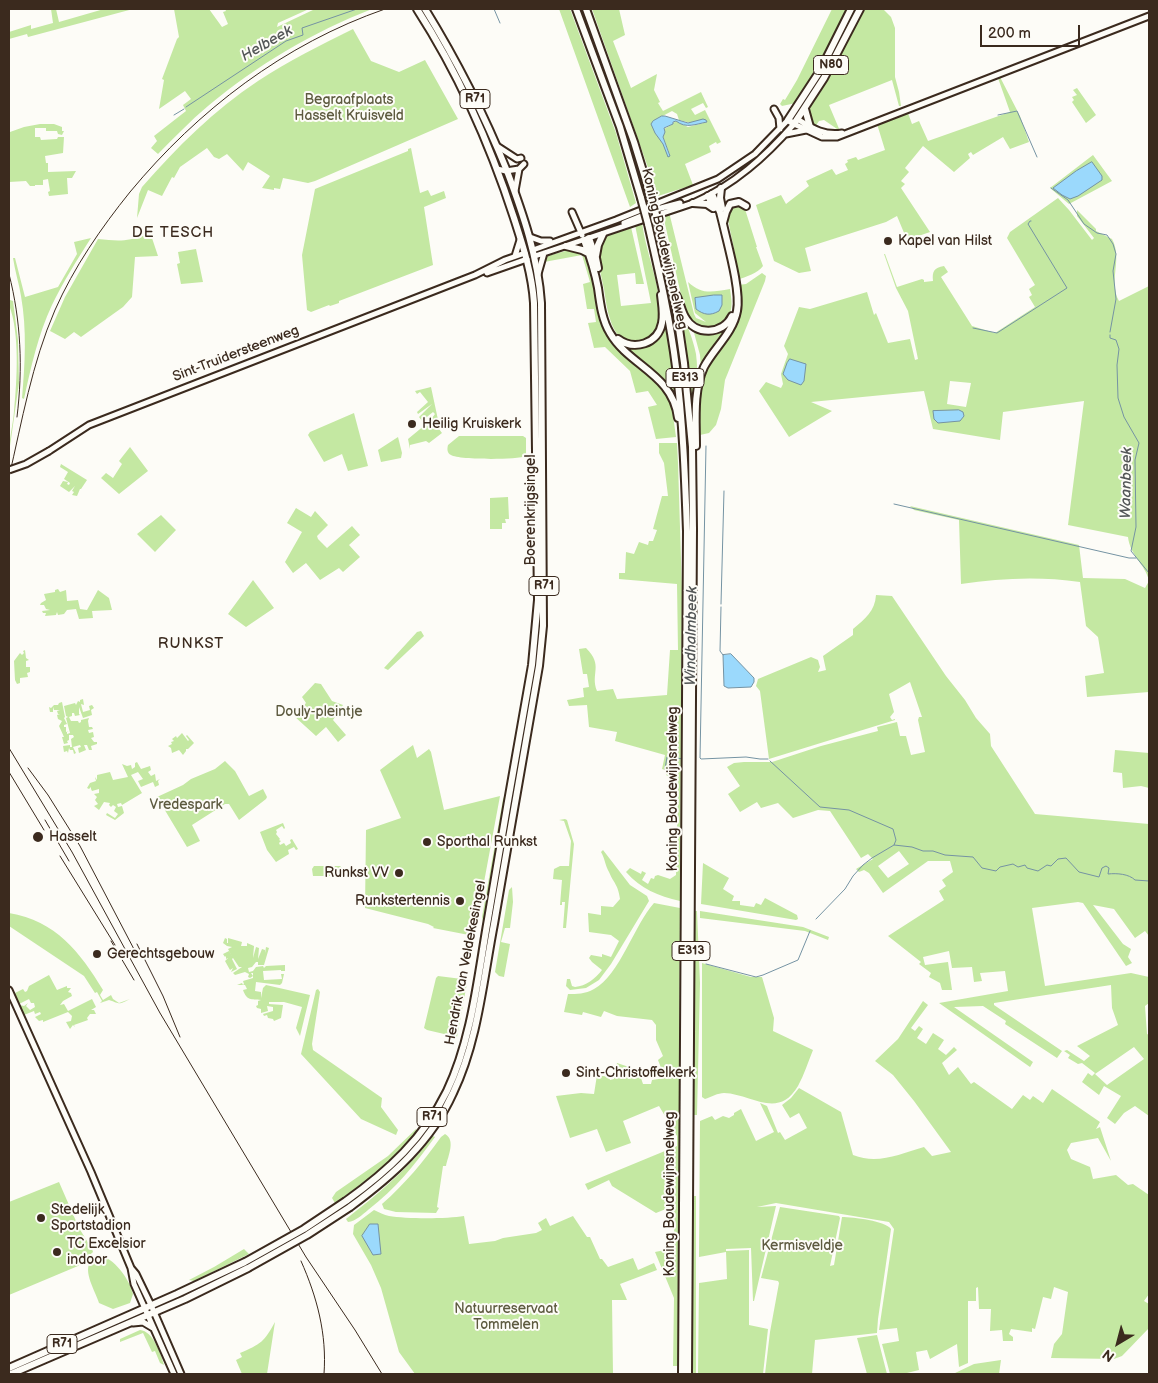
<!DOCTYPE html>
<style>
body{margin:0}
#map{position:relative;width:1158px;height:1383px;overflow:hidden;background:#fdfcf7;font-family:"Balsamiq Sans",sans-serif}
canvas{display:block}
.frame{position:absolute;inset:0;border:10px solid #3b2a1e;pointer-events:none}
.north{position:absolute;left:1093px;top:1318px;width:50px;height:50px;-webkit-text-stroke:4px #fdfcf7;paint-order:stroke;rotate:217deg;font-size:14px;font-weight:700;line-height:20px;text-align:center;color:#3b2a1e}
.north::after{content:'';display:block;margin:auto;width:18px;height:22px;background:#3b2a1e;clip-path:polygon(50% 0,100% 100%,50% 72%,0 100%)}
.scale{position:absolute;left:980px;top:25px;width:100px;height:22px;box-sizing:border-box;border:2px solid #3b2a1e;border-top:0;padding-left:6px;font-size:15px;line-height:18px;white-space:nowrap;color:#3b2a1e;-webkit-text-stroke:4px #fdfcf7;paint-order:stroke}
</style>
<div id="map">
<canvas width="1158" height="1383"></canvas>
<div class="frame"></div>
<div class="north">N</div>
<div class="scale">200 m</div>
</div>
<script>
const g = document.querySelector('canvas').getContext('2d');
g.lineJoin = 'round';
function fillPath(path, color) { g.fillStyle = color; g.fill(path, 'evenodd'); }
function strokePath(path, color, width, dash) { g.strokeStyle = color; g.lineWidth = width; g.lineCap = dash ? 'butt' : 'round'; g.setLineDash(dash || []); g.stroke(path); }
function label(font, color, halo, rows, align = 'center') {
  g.font = font + ' "Balsamiq Sans",sans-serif'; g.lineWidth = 4; g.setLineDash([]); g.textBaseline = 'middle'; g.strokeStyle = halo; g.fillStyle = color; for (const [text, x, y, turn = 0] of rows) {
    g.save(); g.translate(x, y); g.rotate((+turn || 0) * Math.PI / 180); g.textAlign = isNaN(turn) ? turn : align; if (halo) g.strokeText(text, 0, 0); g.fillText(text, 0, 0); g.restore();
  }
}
fillPath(new Path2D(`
 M 51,9 L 56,9 L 59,22 L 104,9 L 133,9 L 28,37 L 27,34 L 9,39 L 9,32 L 31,25 L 31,29 L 53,23 Z
 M 174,9 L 209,9 L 222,27 L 228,24 L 223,12 L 226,11 L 225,9 L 309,9 L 278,23 L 277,27 L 315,9 L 372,9 C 313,32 257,65 208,106 C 190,121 174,138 158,154 L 151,148 L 157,141 L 154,136 L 186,111 L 183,105 L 191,99 L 185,91 L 159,109 L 164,80 L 162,79 L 177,39 L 179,37 Z
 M 559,9 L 570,9 L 616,133 L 636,203 L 630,207 Z
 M 592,9 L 619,9 L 625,35 L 613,41 L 631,88 L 657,74 L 654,90 L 660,102 L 658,103 L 663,111 L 701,92 L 708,107 L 706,108 L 703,103 L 691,109 L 695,115 L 705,110 L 721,142 L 717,144 L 716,142 L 709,146 L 711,152 L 685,164 L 693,185 L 658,196 ZM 672,111 L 677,114 L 679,120 L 691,123 L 707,122 L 688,127 L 676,121 L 673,123 L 673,124 L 664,129 L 663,137 L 670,155 L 660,138 L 655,133 L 657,119 Z
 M 832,9 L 846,9 L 829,44 L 800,97 L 796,103 L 782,106 L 780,104 L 783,99 L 785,100 L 797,80 Z
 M 864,9 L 883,9 L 891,17 L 895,28 L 895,77 L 899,92 L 901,106 L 899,106 L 892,80 L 829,105 L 840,131 L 824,120 L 819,121 L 815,127 L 812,125 L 808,108 L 820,93 Z
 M 353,29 L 371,61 L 399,72 L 425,60 L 458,119 L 315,181 L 308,183 L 283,178 L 280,189 L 274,188 L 274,190 L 262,188 L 270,176 L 248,162 L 243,171 L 227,154 L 219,159 L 214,157 L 207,148 L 180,167 L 174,178 L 172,177 L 162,196 L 148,190 L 137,218 L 139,194 L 142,187 C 177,147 214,110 258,81 C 288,61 321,45 353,29 Z
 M 1000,77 L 1020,116 L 1029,142 L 1010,149 L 1003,137 L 973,155 L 971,152 L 968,154 L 970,158 L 954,172 L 923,146 L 905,168 L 909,172 L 901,181 L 905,184 L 901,188 L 930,232 L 907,240 L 897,216 L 886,222 L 805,248 L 811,271 L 799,273 L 774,261 L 756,205 L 781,195 L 786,204 L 809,186 L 806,181 L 832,169 L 836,175 L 848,170 L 845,164 L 848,162 L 847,160 L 856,157 L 858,160 L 885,150 L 877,124 L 908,113 L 912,124 L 919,121 L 928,141 L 1010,112 L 998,78 Z
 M 1077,88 L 1096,115 L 1086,123 L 1072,102 L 1074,100 L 1072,97 L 1077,95 L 1073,90 Z
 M 40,124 L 54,124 L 62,127 L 62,131 L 64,131 L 62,135 L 58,134 L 57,131 L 46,131 L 46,128 L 35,128 L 35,137 L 40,137 L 41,140 L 57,139 L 58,137 L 64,137 L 63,153 L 45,156 L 46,163 L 48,163 L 48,172 L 76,171 L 72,178 L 67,178 L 68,194 L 49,196 L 48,192 L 50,191 L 48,179 L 43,180 L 43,185 L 35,185 L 35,186 L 30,186 L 26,181 L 9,182 L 9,129 L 10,132 L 24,127 Z
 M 411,148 L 420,193 L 428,190 L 431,196 L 444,191 L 446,198 L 424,207 L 433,265 L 339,301 L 339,303 L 330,306 L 329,305 L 311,312 L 307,310 L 302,255 L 315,189 L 408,151 L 408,149 Z
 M 1093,155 L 1112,181 L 1069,204 L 1050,188 Z
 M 1058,198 L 1069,210 L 1092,240 L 1094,238 L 1077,216 L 1077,210 L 1096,229 L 1096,231 L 1112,239 C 1123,259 1108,281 1119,301 L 1149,286 L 1149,580 C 1144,563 1130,555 1128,537 L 1068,525 L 1084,401 L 1003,412 L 1000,440 L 933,429 L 924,391 L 811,402 L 832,411 L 789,437 L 759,391 L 766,382 L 781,388 L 783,384 L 781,374 L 788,354 L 784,346 L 799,307 L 810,309 L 867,292 L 874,315 L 876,313 L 888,343 L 910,339 L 915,360 L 918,359 L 908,311 L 896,288 L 884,254 L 885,254 L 897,287 L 922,279 L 924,280 L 924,282 L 933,281 C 932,271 934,268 944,266 L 948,272 L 941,277 L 972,326 L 995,333 L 1035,307 L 1029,297 L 1032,295 L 1029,289 L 1035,285 L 1007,238 L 1010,232 ZM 950,381 L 971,383 L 966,407 L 947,404 Z
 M 736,203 L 744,206 L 757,247 L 756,247 L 763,266 C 758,273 746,277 737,280 L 735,272 L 735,254 L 727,215 L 728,210 Z
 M 669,212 L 694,314 L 696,318 L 706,322 L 695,313 L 688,282 C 702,295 712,292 730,289 C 731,297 733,305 730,313 C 725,328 705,332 693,322 C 688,317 686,311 683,304 L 663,215 Z
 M 642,222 C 646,254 661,285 660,317 C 659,326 655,335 647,339 C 613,357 607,310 604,289 C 602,278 596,257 599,247 C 599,244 602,240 603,237 L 631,227 L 644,284 L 636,284 L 635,273 L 617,275 L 621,306 L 651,303 L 635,225 Z
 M 145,235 L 151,235 L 158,256 L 135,257 L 132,297 L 123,307 L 81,337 L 74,332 L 65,339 L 52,332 L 50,331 L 65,297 L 98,239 C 117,241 127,242 145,235 Z
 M 91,238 C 77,260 63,282 52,305 C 38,335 31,367 24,399 L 22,398 C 25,364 27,330 21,296 C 19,284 15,271 13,258 L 15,258 L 25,297 L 58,287 L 77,254 L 74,242 Z
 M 196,249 L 203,282 L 181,284 L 177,264 L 180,263 L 178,252 Z
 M 569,250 L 587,254 L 600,312 L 607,333 L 664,390 L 672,408 L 676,437 L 656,439 L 648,407 L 657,405 L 648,391 L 636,393 L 630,371 L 605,347 L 594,348 L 588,323 L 596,322 L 594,309 L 587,309 L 583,284 L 590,282 L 582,255 L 544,262 L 544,257 Z
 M 762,273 L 766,276 L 765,281 L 725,380 L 721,409 L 716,425 L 709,433 L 700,435 C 700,416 698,394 704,377 C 719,338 747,336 738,285 L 746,284 Z
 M 10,300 L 13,301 L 18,340 L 19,383 L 9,453 C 9,439 13,425 14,411 C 17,381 20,333 9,305 Z
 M 678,308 L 680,308 C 686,323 693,338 696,354 C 699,375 695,400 693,421 L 685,338 Z
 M 665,320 L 676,397 L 674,398 L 652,370 L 620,343 L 644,346 Z
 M 730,323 L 701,369 L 700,355 L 693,329 L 700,332 Z
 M 431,387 L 440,429 L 432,418 L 435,414 L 433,412 L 422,421 L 419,417 L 432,404 L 418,414 L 417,412 L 428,402 L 420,392 L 417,394 L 415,391 Z
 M 354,413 L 368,466 L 348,471 L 342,454 L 324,462 L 308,435 L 310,432 Z
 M 429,419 L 433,421 L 442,433 L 429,443 L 426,441 L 410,445 L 410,449 L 408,439 L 425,425 L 427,426 L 431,423 Z
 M 459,436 L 523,436 L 526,438 L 526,456 C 517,460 459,460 451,455 C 447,453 447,449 448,445 Z
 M 398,437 L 402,453 L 401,458 L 381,462 L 378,450 Z
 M 659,443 L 677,443 L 678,463 L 682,592 L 680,901 C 658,896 641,889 626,872 L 630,868 L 641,874 L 642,871 L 646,873 L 642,880 L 648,884 L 651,878 L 654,879 L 655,876 L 658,875 L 670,879 L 676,875 L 678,787 L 675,780 L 666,775 L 669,771 L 662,769 L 665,755 L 615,741 L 617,732 L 589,727 L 587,705 L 569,706 L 567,700 L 584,697 L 583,688 L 589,687 L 587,674 L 583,674 L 579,649 L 586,648 C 604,666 590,673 597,691 L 613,689 L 617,699 L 667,695 L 670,650 L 678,650 L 677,584 L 619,579 L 619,573 L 625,573 L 626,552 L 634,554 L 639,542 L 648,545 L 649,541 L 653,541 L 657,530 L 653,529 L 662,496 L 668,496 L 664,463 L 659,453 Z
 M 130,447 L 148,471 L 119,494 L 101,478 L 106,473 L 113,478 L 122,464 L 119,461 Z
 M 61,464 L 87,480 L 81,489 L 80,489 L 77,496 L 72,495 L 74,492 L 72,491 L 75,486 L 69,492 L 60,486 L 63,481 L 68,482 L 67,484 L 69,485 L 70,483 L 64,479 L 68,472 L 60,467 Z
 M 508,497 L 509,519 L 505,519 L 506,523 L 502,523 L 502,529 L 490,529 L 490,498 Z
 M 910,506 L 1079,545 L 1083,578 L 1125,579 L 1145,588 L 1149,581 L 1149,692 L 1087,697 L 1085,676 L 1104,673 L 1098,637 L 1086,626 L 1080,582 C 1040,576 1000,578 961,584 L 959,520 L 914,510 Z
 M 296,508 L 311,517 L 315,511 L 327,524 L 328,525 L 317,536 L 318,539 L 327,548 L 352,526 L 360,535 L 349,545 L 360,557 L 343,572 L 339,568 L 320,580 L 306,563 L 293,573 L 285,562 L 302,532 L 287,523 Z
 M 161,515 L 176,530 L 155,552 L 137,534 Z
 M 253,580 L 274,608 L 246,627 L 228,614 Z
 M 58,589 L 60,592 L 66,590 L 67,601 L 78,600 L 80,609 L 87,610 L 98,590 L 109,598 L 112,610 L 92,611 L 93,618 L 79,619 L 76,609 L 67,610 L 64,614 L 58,615 L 57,612 L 56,615 L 45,616 L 46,613 L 43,613 L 42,611 L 50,610 L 46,609 L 44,605 L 40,605 L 41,603 L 46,600 L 44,594 L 55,592 L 55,590 Z
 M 876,595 L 892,596 L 946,676 L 965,700 L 976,718 L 990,734 L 991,746 L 1035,814 L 1149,824 L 1149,936 L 1145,931 L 1135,938 L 1114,909 L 1093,905 L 1123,944 L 1131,949 L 1128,957 L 1132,963 L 1126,966 L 1083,903 L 1078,902 L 1032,908 L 1045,986 L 1131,973 L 1149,977 L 1149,1003 L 1145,1006 L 1147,1034 L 1149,1035 L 1149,1116 L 1135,1106 L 1124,1113 L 1115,1124 L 1107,1118 L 1121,1096 L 1104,1086 L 1099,1095 L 1082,1082 L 1088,1073 L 1092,1076 L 1095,1073 L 1082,1063 L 1078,1064 L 1068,1058 L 1070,1055 L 1064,1051 L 1067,1050 L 1084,1061 L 1090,1056 L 1077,1046 L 1118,1025 L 1112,1008 L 1111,985 L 994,1003 L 994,1005 L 1062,1051 L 1057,1058 L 1005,1024 L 1006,1021 L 983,1006 L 954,1007 L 1033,1062 L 1030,1067 L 939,1003 L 1008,991 L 1005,971 L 980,973 L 982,981 L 974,982 L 972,967 L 952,968 L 949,951 L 923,957 L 925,965 L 948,962 L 952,990 L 942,990 L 940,983 L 929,977 L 931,973 L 919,964 L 921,962 L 888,936 L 944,900 L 939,891 L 946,886 L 942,880 L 953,872 L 950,861 L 928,861 L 883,893 L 869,873 L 864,870 L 859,872 L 856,869 L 873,859 L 868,854 L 861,858 L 830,811 L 818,810 L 793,818 L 778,803 L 761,808 L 757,802 L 740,812 L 728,794 L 740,786 L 727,767 L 734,763 L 744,762 L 772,762 L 821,746 L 878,731 L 877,727 L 897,722 L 900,736 L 906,736 L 911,755 L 925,752 L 918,720 L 919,717 L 922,717 L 910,682 L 889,694 L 894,712 L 890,717 L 892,720 L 895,719 L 895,720 L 769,759 L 760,691 L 756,686 L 758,679 L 811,657 L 818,660 L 820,667 L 818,672 L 826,670 L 823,656 L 853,635 L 853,629 C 865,619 875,611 876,595 ZM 899,851 L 909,864 L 888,878 L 878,866 ZM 1134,1047 L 1144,1059 L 1107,1085 L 1095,1074 Z
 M 421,631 L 424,636 L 388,670 L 384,668 L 417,632 Z
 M 25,650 L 26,658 L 29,660 L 26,661 L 26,667 L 30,667 L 30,672 L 27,673 L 28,677 L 20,678 L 20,683 L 17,684 L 15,680 L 14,661 L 20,653 L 22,655 L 24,653 L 23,651 Z
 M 315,683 L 321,684 L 332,701 L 343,705 L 333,720 L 346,735 L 338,742 L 326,727 L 316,736 L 294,716 L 306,703 L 302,697 Z
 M 83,699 L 84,705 L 81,704 L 83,712 L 90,710 L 89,706 L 92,705 L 94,708 L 91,710 L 92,715 L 83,718 L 79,707 L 79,714 L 80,715 L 75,716 L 74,713 L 72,713 L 72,716 L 69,717 L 71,721 L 78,721 L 79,723 L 81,722 L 81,720 L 89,718 L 88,721 L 89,727 L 92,727 L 93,729 L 88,730 L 89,733 L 93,732 L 94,737 L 91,738 L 94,742 L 97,742 L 97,744 L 91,746 L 92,750 L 89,750 L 87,745 L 84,745 L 86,750 L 79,753 L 78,748 L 81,747 L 80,745 L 73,747 L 76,753 L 74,754 L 73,750 L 70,750 L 69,748 L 68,753 L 67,751 L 64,752 L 63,746 L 70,745 L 70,747 L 72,747 L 71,739 L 74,737 L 73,735 L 69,735 L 69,740 L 67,741 L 68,743 L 64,744 L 62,737 L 64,737 L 59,726 L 62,721 L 58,719 L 57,715 L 60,714 L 58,714 L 57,711 L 60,710 L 54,710 L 53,707 L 53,712 L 50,712 L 49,707 L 51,708 L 54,705 L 58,705 L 59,703 L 62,702 L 65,717 L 64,718 L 67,724 L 64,725 L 64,727 L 66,727 L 66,732 L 69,731 L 67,732 L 67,734 L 70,733 L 66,718 L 68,717 L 66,716 L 64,706 L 75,703 L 76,705 L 78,701 L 80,702 L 80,700 Z
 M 182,733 L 188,741 L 189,740 L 186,736 L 187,735 L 194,743 L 188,749 L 186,749 L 186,751 L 183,755 L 179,750 L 172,753 L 171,748 L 168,746 L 172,744 L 171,742 L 174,741 L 172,739 L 176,736 L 177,738 Z
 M 413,745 L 417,758 L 429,749 L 431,752 L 444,810 L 500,796 L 474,936 L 433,928 L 434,927 L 428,924 L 365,908 L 366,830 L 401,818 L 380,770 Z
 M 1115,750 L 1149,753 L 1149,788 L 1141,786 L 1123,788 L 1122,773 L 1113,772 Z
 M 225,761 L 235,771 L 249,796 L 263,789 L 267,797 L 266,799 L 239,820 L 229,804 L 225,804 L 192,825 L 200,841 L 187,847 L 157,797 L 183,785 L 191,779 L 215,769 Z
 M 137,762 L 141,769 L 150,766 L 151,770 L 148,772 L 151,776 L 155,774 L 156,781 L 160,779 L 158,781 L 159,785 L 155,787 L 153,782 L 141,787 L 138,781 L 143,779 L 138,772 L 131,775 L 142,793 L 122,805 L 121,803 L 117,804 L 118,807 L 122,806 L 124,813 L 115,820 L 106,815 L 107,813 L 115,818 L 118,814 L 114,811 L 116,807 L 113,805 L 111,807 L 109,805 L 110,803 L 104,802 L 99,810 L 94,806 L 98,804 L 95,800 L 97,797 L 94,794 L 99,793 L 99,789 L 92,791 L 91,789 L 91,787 L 89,789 L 87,788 L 90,783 L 96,781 L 95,777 L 97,780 L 97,775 L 110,772 L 113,780 L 128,777 L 122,764 L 127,766 L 131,765 L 132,769 L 135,767 L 135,763 Z
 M 505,795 L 484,922 L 484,927 L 482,917 L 503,799 Z
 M 565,819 L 567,820 L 574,844 L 566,928 L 563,928 L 565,902 L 562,902 L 562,905 L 560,905 L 562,880 L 553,879 L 554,869 L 560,866 L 569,866 L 571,841 L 564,821 L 559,820 Z
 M 283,823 L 285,828 L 284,829 L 282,826 L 276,830 L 277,832 L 276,834 L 280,839 L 279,840 L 281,841 L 279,843 L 280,845 L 284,843 L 286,846 L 291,843 L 290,840 L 292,839 L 298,849 L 296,850 L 294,847 L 288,850 L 289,854 L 276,862 L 267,850 L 260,832 Z
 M 603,850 L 630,885 L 647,896 L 649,901 L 611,964 L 599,980 L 586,988 L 570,990 L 566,986 L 567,979 L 570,979 L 572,986 L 575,987 C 586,986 595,979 602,970 L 592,962 L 589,958 L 591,955 L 602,957 L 602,954 L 611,957 L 619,941 L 611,935 L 589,932 L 588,913 L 601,915 L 601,906 L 613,907 L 620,899 C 618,884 614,884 609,872 C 605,865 605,859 601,852 Z
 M 703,863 L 729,878 L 723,889 L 734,896 L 732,901 L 740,901 L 740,905 L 754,907 L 756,903 L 761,905 L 765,898 L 797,915 L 798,919 L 796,920 L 701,904 Z
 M 314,866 L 340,866 L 342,868 L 343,876 L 313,876 L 312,869 Z
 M 512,887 L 513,902 L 510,928 L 505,928 L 501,942 L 510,944 L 504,977 L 499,976 L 495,972 L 509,890 Z
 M 654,903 L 680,908 L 678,1366 L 673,1366 L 674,1298 L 655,1252 L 675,1248 L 673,1206 L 656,1213 L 612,1186 L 609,1180 L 588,1190 L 585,1184 L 677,1146 L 677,1136 L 659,1106 L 623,1121 L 631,1143 L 606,1152 L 597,1129 L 570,1138 L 556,1096 L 581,1093 L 594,1094 L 597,1075 L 609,1077 L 610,1080 L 614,1079 L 617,1063 L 629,1067 L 630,1077 L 640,1075 L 643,1084 L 651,1084 L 652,1080 L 665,1078 L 658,1060 L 663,1056 L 656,1040 L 656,1025 L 652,1020 L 617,1016 L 604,1011 L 601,1017 L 583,1012 L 582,1015 L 564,1012 L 568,994 C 577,994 585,994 594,989 C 620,975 634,925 654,903 Z
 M 694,911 L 697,911 L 700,983 L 697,1115 L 693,1115 Z
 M 700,911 L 803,927 L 829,937 L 828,940 L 805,931 L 700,918 Z
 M 9,913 C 56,921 80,952 103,990 L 100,995 L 103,1000 L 111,995 L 113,999 L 119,1003 L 130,999 C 118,1005 121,1004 109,1000 L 100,1003 L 102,1001 L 97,992 L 95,993 L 84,976 L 9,926 Z
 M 225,938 L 227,939 L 227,943 L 228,943 L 228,938 L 242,942 L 241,946 L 247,946 L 247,943 L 254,946 L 253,958 L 256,947 L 259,948 L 258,959 L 262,949 L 265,950 L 265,953 L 266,947 L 269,948 L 264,965 L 258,965 L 258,962 L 256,962 L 252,967 L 248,968 L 249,972 L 253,971 L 256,967 L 263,966 L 264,968 L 266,966 L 285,965 L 285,971 L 281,971 L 281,970 L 263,971 L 264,980 L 282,979 L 281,974 L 284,974 L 282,983 L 280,985 L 256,982 L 255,991 L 261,992 L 261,998 L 263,988 L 266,985 L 310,995 L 300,1036 L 296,1028 L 302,1007 L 284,1002 L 269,1002 L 269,1004 L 283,1005 L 281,1018 L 274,1021 L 273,1019 L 268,1018 L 267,1015 L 264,1016 L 263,1014 L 273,1011 L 273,1007 L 267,1006 L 268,1011 L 261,1013 L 261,1009 L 257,1008 L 256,1006 L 258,1005 L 258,1001 L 261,1000 C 251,999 247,1001 243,990 L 247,989 L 245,985 L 237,985 L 242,983 L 243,985 L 244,984 L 243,981 L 253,978 L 253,973 L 251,973 L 253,976 L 250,978 L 248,977 L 249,974 L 245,972 L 235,975 L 233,973 L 242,967 L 239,967 L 233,958 L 232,959 L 237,969 L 231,972 L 233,968 L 230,970 L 225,961 L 228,958 L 226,959 L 226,956 L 225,957 L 223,954 L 229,951 L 233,958 L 228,949 L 232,947 L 227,946 L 223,943 Z
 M 702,963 L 751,977 L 762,977 L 774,1018 L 773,1031 L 813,1050 C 808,1062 804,1075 798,1086 C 778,1120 752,1094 724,1093 C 718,1093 711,1097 705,1099 L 702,1097 Z
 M 49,975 L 57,990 L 67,986 L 67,988 L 71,988 L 68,992 L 71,993 L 72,996 L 63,1001 L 60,1005 L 64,1004 L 68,1011 L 92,999 L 96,1007 L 91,1010 L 94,1010 L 96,1014 L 90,1014 L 87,1018 L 88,1020 L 74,1025 L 75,1027 L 73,1025 L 70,1029 L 66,1022 L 71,1021 L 72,1016 L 68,1012 L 43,1022 L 43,1020 L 39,1021 L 35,1017 L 41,1014 L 40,1012 L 35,1014 L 34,1011 L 24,1015 L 20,1005 L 24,1006 L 28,1003 L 26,1006 L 30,1010 L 35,1007 L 34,1003 L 31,1003 L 29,999 L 19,1004 L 15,993 L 23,989 L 25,992 L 27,991 L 29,986 Z
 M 438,976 L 462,979 L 467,983 L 457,1037 L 427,1030 L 424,1028 L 436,978 Z
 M 318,989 L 320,992 L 312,1044 L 313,1050 L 382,1098 L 381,1107 L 398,1130 L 396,1135 L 361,1119 L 301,1054 L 316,990 Z
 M 923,1001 L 928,1005 L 911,1028 L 915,1031 L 919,1026 L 923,1029 L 917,1038 L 926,1044 L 933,1033 L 944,1040 L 938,1049 L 946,1055 L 954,1047 L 957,1050 L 942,1063 L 949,1075 L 958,1067 L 971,1084 L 974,1082 L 1012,1109 L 1023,1095 L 1030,1100 L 1033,1096 L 1043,1103 L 1052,1089 L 1100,1122 L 1096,1129 L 1100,1127 L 1111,1161 L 1098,1138 L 1071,1143 L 1067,1150 L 1071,1159 L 1090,1167 L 1093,1179 L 1116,1175 L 1128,1185 L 1133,1184 L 1149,1195 L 1149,1294 L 1144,1301 L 1149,1304 L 1149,1328 L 1122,1356 L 1114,1359 L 1051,1358 L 1054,1344 L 1062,1334 L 1068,1292 L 1054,1287 L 1051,1299 L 1043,1297 L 1035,1329 L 1032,1328 L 1032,1332 L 1011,1329 L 1009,1334 L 1013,1337 L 1013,1341 L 1003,1341 L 1002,1330 L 990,1331 L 991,1309 L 979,1309 L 978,1287 L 976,1288 L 976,1301 L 968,1301 L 968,1363 L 959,1367 L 957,1344 L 930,1359 L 927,1350 L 916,1352 L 919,1370 L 903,1374 L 890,1374 L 882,1344 L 899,1341 L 897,1328 L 879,1330 L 894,1229 L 889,1222 L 776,1203 L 757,1207 L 776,1206 L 754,1301 L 753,1301 L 751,1248 L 726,1249 L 726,1248 L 726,1251 L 749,1250 L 749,1325 L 768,1329 L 763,1374 L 698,1374 L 699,1283 L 727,1279 L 726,1252 L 699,1257 L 700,1121 L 712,1116 L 715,1120 L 723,1116 L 729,1118 L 734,1115 L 734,1113 L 741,1109 L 756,1141 L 774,1132 L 760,1103 L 767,1106 L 778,1133 L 780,1132 L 785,1140 L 807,1128 L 799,1113 L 790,1118 L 782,1105 L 791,1098 L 799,1088 L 841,1112 L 853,1155 C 878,1165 899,1154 924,1147 L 932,1156 L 951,1152 L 914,1101 L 893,1075 L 875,1061 L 898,1039 Z
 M 416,1129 L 417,1131 C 392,1162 367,1181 335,1203 L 332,1198 L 336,1192 L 388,1156 Z
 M 445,1134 C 456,1140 448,1156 446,1166 L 443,1166 L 437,1207 L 439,1208 L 436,1213 L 396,1212 L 384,1209 L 382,1204 C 405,1184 423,1162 441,1137 Z
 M 433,1136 L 435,1137 C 414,1166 396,1188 368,1210 C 362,1215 356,1221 348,1222 L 346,1219 C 378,1194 408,1169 433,1136 Z
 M 59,1182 L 79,1228 L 92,1249 L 93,1252 L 78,1266 L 9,1295 L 9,1202 Z
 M 693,1196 L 696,1196 L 696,1374 L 692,1374 Z
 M 780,1207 L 839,1216 L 840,1218 L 830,1266 L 834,1265 L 842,1217 C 853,1217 886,1221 891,1229 L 878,1319 L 877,1333 L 815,1340 L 812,1374 L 765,1374 L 770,1332 L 779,1283 L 778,1281 L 761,1278 Z
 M 374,1210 C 379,1212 384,1215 389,1216 C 406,1219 447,1219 464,1216 L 469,1244 L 495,1241 L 503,1238 L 536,1233 L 542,1230 L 538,1223 L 546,1218 L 550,1226 L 573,1216 L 587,1237 L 590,1237 L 600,1259 L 602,1259 L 608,1267 L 633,1258 L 638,1270 L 654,1263 L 657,1270 L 620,1284 L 627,1300 L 612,1300 L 613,1374 L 415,1374 L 399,1352 L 381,1288 L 371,1265 L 353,1234 L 354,1225 Z
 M 244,1249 L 249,1254 L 194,1281 L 189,1280 L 214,1267 Z
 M 98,1255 C 114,1257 130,1280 133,1294 L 130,1303 L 113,1309 L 99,1303 C 96,1292 82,1271 91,1261 C 93,1259 96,1257 98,1255 Z
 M 275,1322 L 267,1374 L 242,1374 L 236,1360 L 242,1357 L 240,1353 C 261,1344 264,1342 275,1322 Z
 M 140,1330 C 153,1331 161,1354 164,1365 L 160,1363 L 155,1351 L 152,1352 L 143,1333 L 120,1342 L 120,1339 Z
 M 877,1335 L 887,1374 L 867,1374 L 857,1338 Z
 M 1001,1360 L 999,1374 L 953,1374 L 974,1364 Z`), '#c4e8a2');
const water = new Path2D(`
 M 662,116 L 665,116 L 688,123 L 703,119 L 706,120 L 707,122 C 696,124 686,129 676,121 L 673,122 L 673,124 L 664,128 L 665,132 L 663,137 L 670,156 L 668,157 L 663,144 L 655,133 L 651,124 L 653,121 Z
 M 1092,162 L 1102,176 L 1102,180 L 1078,196 L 1070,199 L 1062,195 L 1053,188 L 1076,171 Z
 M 714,295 L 722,295 L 722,305 L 719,311 C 710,316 704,315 696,309 L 695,298 Z
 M 790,359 L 806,364 L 804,381 L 801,385 L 788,380 L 783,374 L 787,363 Z
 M 959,410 L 963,412 L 964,416 L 960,421 L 938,423 L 934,419 L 933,411 Z
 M 731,654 L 754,678 L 754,682 L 751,687 L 728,688 L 724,686 L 723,655 Z
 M 370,1224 L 378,1224 L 381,1254 L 373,1255 L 362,1236 Z`);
fillPath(water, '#9bd9fc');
strokePath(water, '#7593a3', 1);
strokePath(new Path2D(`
 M 494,9 L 500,23
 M 186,107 L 286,41 L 303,35 L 302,28 L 357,9
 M 174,115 L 184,109
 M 998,115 L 1017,111 L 1037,157
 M 1051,188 L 1068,200 L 1084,224 L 1097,233 L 1107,235 L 1113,244 L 1116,254 L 1113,271 L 1116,299 L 1110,332
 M 973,328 L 997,333 L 1067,288 L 1028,224 L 1030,221 L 1031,221
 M 1110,335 L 1110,338 L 1116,340 L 1119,349 L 1117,365 L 1118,398 L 1124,417 L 1139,443 L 1135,460 L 1136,527 L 1131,551 L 1149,573
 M 706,446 L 700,758 L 701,759 L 746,757 L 760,759 L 768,759
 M 894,504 L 1129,558 L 1136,558
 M 721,604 L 724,491
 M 721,607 L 720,651 L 723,655
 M 770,761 L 820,807 L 849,810 L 893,829 L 896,840 L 894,845 L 912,847 L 923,851 L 933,851 L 945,855 L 973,857 L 982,868 L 996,871 L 1000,867 L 1013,864 L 1018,867 L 1025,865 L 1027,868 L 1038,871 L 1047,865 L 1051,866 L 1058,859 L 1066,858 L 1079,872 L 1099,877 L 1102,868 L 1106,866 L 1109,868 L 1108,874 C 1117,873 1129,874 1135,880 L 1149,881
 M 665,769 L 667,757 L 684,759
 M 816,919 L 845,889 L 853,876 L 863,865 L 872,858 L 894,845
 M 706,964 L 756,977 L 763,975 L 798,960 L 810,931`), '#7593a3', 1);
const major = new Path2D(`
 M 774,109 L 779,118 L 780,129
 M 797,119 C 812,128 824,136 842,133
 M 786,134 L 806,130
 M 497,146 L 517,159 L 521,158
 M 497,169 L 506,171 L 519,169
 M 515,191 L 519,169 L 524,164
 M 572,212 L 582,235
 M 624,223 L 661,208 L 680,203
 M 530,237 L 541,241 L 550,241
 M 533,250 L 616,220 L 718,179 L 755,154 L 788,120
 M 515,256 L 520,240
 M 535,256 L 693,203 C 734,185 765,157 794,124 L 822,137 L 837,137 L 1149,16
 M 487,273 L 527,259
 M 538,274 L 544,253
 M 49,451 L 89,425 L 475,275 L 505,260 L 525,253
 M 9,990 L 91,1172 L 131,1268 L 136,1274 L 151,1305 L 181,1374
 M 131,1268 L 134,1284 L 174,1374
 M 133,1323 L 143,1322 L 153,1328`);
const highway = new Path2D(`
 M 576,9 L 620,127 L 641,198
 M 586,9 L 634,142 L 650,194
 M 851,9 L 820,71 L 788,120 L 794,124 L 824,78 L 860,9
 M 805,109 L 810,127
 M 721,188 L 720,198 L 722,208
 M 708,196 L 714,208
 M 693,203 L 707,204 L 713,208
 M 658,221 L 676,308 L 684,363 L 692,447 L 693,529 L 688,1374
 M 723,223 L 726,212 L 730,204 L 739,202 L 746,206
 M 648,224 C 659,272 670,319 676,367 C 683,421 685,476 687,531 L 682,1374
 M 589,238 L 596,258 L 598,268
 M 584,240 C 590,256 595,272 598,288 C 600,303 602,320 610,333 C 629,366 673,374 678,418
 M 566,246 L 582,250 L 590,254
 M 596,256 L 598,245 L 603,234
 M 676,295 C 680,302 681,310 685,317 C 695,336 723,335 732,316
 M 618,339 C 634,351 658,344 662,323 C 664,314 662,304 661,295
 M 696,446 C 696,420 693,391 704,367 C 714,348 733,333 737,311 C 741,291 728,246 723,224 L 720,212 L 712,194
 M 346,1201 C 388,1171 424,1138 447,1091 C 472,1039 478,975 488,919 C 502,834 517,750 532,665 L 538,600 L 534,303 C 532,273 523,246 514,218 C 490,144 459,74 417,9
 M 350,1207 C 392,1176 431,1142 453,1093 C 478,1041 483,981 494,924 C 509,838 524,752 539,666 L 543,626 L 541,303 C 538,257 523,214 507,171 C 484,114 457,61 425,9
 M 9,1368 L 177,1294 L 245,1262
 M 11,1374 L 185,1299 L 248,1268`);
strokePath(major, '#3b2a1e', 9);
strokePath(highway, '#3b2a1e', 10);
strokePath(major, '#fdfcf7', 5);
strokePath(highway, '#fdfcf7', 6);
strokePath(new Path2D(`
 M 9,274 C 21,321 23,368 17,417
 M 9,477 C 22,421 32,363 55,310 C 74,267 101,228 130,192 C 198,110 284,44 385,9
 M 9,748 L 72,852 L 160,1013 L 306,1257 L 355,1330 L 382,1374
 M 28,768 L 48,795 L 80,846 L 136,953
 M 9,772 L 44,830
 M 45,820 L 69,861
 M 60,856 L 115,945
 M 111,941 L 134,980
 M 137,944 L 163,996 L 180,1037
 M 301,1261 C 317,1297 327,1334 324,1374`), '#3b2a1e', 1);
const majorBridge = new Path2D(`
 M 9,470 L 26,464 L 49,451`);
const highwayBridge = new Path2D(`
 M 650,194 L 658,221
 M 641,198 L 648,224
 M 245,1262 L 304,1229 L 346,1201
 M 248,1268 L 307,1235 L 350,1207`);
strokePath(majorBridge, '#3b2a1e', 9, []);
strokePath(highwayBridge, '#3b2a1e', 10, []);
strokePath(majorBridge, '#fdfcf7', 5);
strokePath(highwayBridge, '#fdfcf7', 6);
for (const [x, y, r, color] of [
 [888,241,5,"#3b2a1e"],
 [412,424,5,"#3b2a1e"],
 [38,837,6,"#3b2a1e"],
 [427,842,5,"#3b2a1e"],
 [399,873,5,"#3b2a1e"],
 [460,901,5,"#3b2a1e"],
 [97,954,5,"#3b2a1e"],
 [566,1073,5,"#3b2a1e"],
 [41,1218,5,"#3b2a1e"],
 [57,1252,5,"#3b2a1e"]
]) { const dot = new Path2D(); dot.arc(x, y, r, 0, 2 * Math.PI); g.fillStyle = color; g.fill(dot); strokePath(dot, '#fdfcf7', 2); }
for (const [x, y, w] of [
 [831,65,35],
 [475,99,30],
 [685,378,38],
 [544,586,30],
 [691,951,38],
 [432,1117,30],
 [62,1344,30]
]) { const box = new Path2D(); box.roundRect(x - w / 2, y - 9.5, w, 19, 4); g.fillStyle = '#fdfcf7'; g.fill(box); strokePath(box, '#3b2a1e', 1); }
label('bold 12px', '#3b2a1e', null, [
 ["N80",831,65],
 ["R71",475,99],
 ["E313",685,378],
 ["R71",544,586],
 ["E313",691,951],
 ["R71",432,1117],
 ["R71",62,1344]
]);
label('14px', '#5d5a3f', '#fdfcf7', [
 ["Begraafplaats",349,100],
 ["Hasselt Kruisveld",349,116],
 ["Douly-pleintje",319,712],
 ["Vredespark",186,805],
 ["Kermisveldje",802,1246],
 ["Natuurreservaat",506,1309],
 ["Tommelen",506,1325]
]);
label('14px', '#3b2a1e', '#fdfcf7', [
 ["Kapel van Hilst",898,241],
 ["Heilig Kruiskerk",422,424],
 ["Hasselt",49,837],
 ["Sporthal Runkst",437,842],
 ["Runkst VV",389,873,"right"],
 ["Runkstertennis",450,901,"right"],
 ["Gerechtsgebouw",107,954],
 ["Sint-Christoffelkerk",576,1073],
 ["Stedelijk",51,1210],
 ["Sportstadion",51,1226],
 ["TC Excelsior",67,1244],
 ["indoor",67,1260]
], 'left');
label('14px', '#3b2a1e', '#fdfcf7', [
 ["Koning Boudewijnsnelweg",664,249,77],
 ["Sint-Truidersteenweg",236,354,-21],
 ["Boerenkrijgsingel",531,510,-90],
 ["Koning Boudewijnsnelweg",673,789,-90],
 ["Hendrik van Veldekesingel",466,963,-79],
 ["Koning Boudewijnsnelweg",670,1194,-90]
]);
label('italic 15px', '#535656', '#fdfcf7', [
 ["Helbeek",267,44,-30],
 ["Waanbeek",1127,483,-89],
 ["Windhalmbeek",692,636,-89]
]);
g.letterSpacing = '1px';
label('15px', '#3b2a1e', '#fdfcf7', [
 ["DE TESCH",173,233],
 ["RUNKST",191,644]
]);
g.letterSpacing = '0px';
</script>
